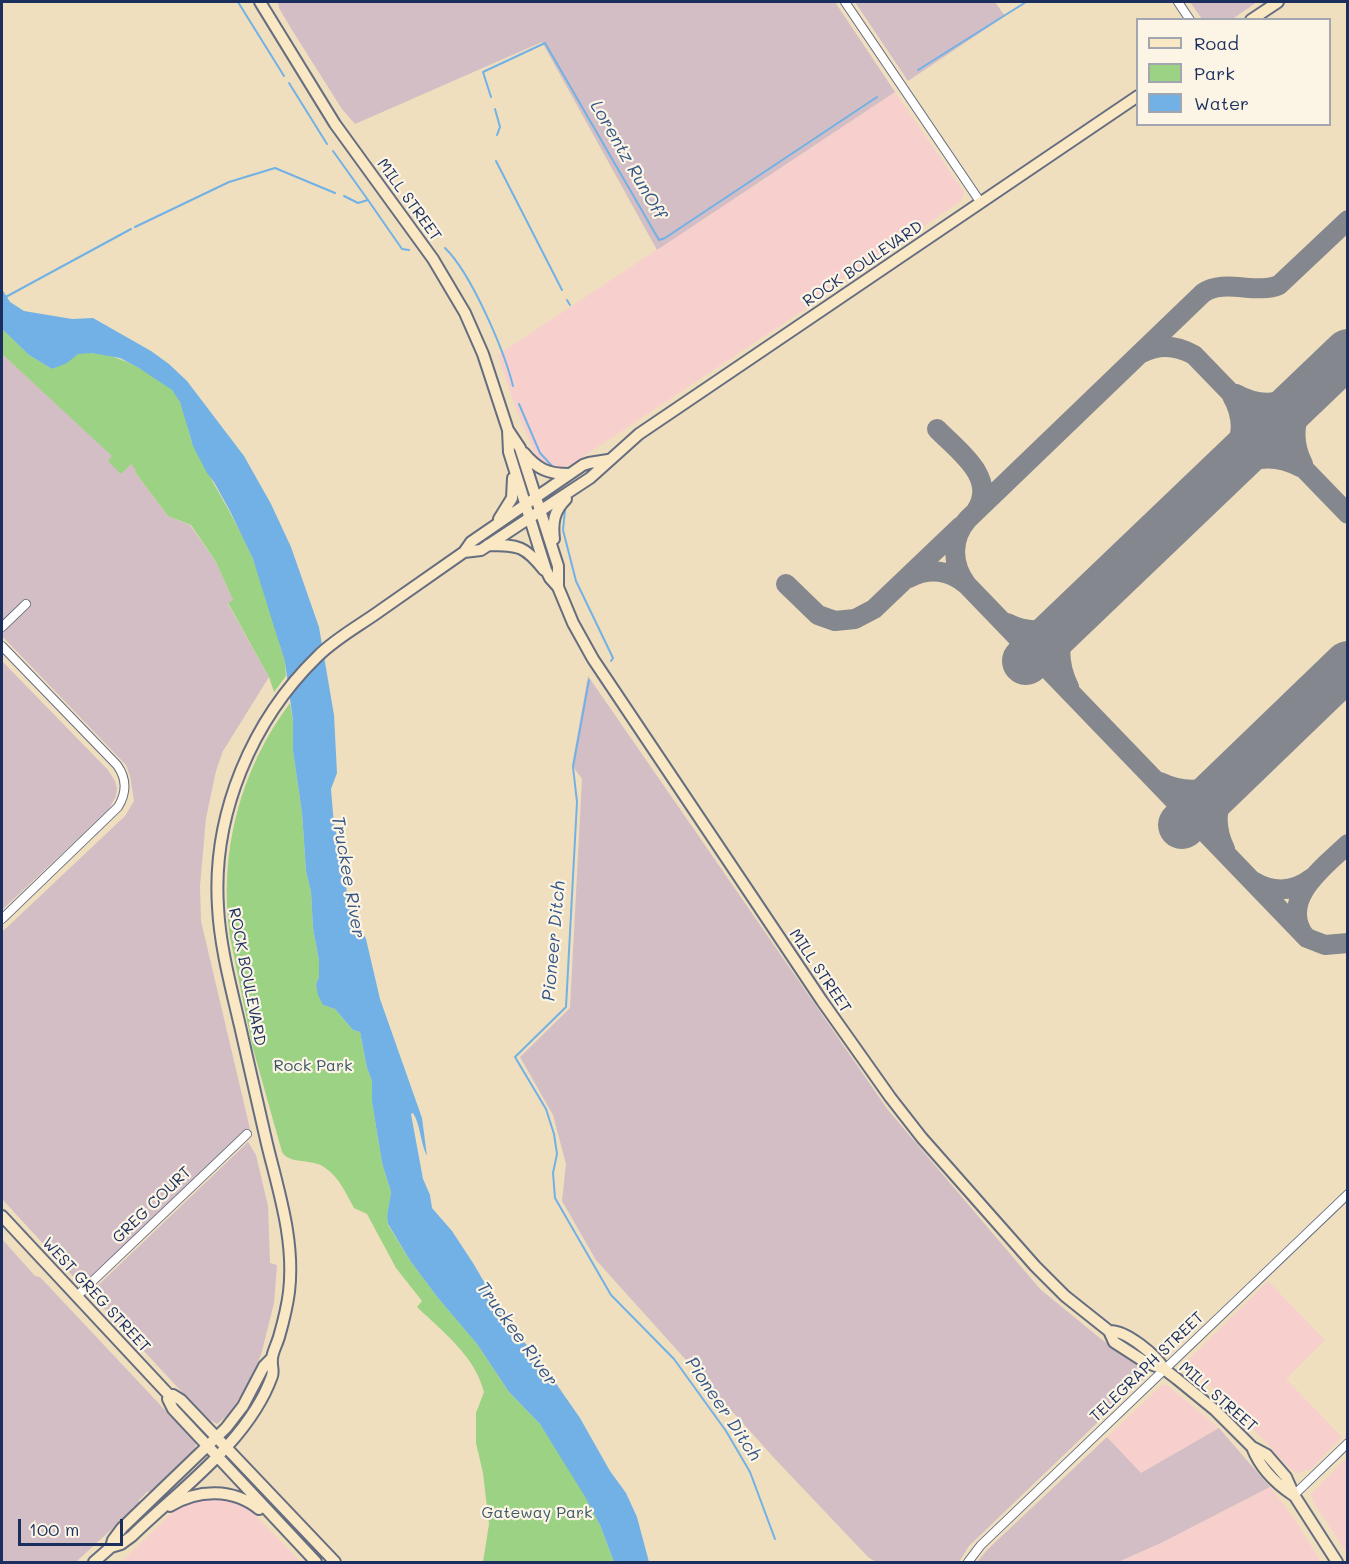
<!DOCTYPE html>
<style>
body{margin:0}
#map{position:relative;width:1349px;height:1564px;overflow:hidden;background:#efdfbf;font-family:Mali,sans-serif}
canvas{display:block}
.frame{position:absolute;inset:0;border:3px solid #1b2f5e;pointer-events:none}
.legend{position:absolute;left:1136px;top:18px;width:195px;height:108px;box-sizing:border-box;background:#fcf5e5;border:2px solid #a2a6af;margin:0;padding:8px 10px;list-style:none;font-size:18px;color:#1b2f5e}
.legend li{display:flex;align-items:center;gap:12px;height:30px}
.legend b{width:30px;border:2px solid #a2a6af}
.scale{position:absolute;left:18px;top:1519px;width:105px;height:27px;box-sizing:border-box;border:3px solid #1b2f5e;border-top:0;padding-left:8px;font-size:18px;line-height:21px;white-space:nowrap;color:#1b2f5e;-webkit-text-stroke:4px #fcf5e5;paint-order:stroke}
</style>
<div id="map">
<canvas width="1349" height="1564"></canvas>
<div class="frame"></div>
<ul class="legend">
<li><b style="height:8px;background:#fae7c3"></b>Road</li>
<li><b style="height:16px;background:#9cd284"></b>Park</li>
<li><b style="height:16px;background:#72b1e5"></b>Water</li>
</ul>
<div class="scale">100 m</div>
</div>
<script>
const g = document.querySelector('canvas').getContext('2d');
g.lineJoin = 'round';
function fillPath(path, color) { g.fillStyle = color; g.fill(path, 'evenodd'); }
function strokePath(path, color, width, dash) { g.strokeStyle = color; g.lineWidth = width; g.lineCap = dash ? 'butt' : 'round'; g.setLineDash(dash || []); g.stroke(path); }
function label(font, color, halo, rows, align = 'center') {
  g.font = font + ' Mali,sans-serif'; g.lineWidth = 4.5; g.setLineDash([]); g.textBaseline = 'middle'; g.strokeStyle = halo; g.fillStyle = color; for (const [text, x, y, turn = 0] of rows) {
    g.save(); g.translate(x, y); g.rotate((+turn || 0) * Math.PI / 180); g.textAlign = isNaN(turn) ? turn : align; if (halo) g.strokeText(text, 0, 0); g.fillText(text, 0, 0); g.restore();
  }
}
fillPath(new Path2D(`
 M 895,92 L 964,192 L 962,200 L 856,273 L 851,273 L 835,284 L 834,289 L 816,302 L 572,464 L 559,469 L 542,464 L 535,454 L 516,409 L 498,355 Z
 M 1268,1281 L 1325,1340 L 1286,1379 L 1342,1437 L 1309,1471 L 1307,1469 L 1298,1474 L 1290,1469 L 1229,1402 L 1191,1370 L 1188,1364 L 1188,1360 Z
 M 1162,1385 L 1167,1385 L 1219,1428 L 1141,1473 L 1107,1437 Z
 M 1345,1459 L 1347,1462 L 1347,1553 L 1314,1503 L 1311,1494 Z
 M 1270,1487 L 1294,1518 L 1321,1562 L 1118,1562 L 1161,1543 Z
 M 206,1498 L 221,1498 L 247,1507 L 301,1562 L 121,1562 L 174,1511 L 192,1501 Z`), '#f7d0ce');
fillPath(new Path2D(`
 M 278,2 L 835,2 L 895,92 L 657,250 L 542,42 L 355,124 L 342,109 L 292,30 L 279,8 Z
 M 855,2 L 995,2 L 1005,16 L 908,81 Z
 M 1190,2 L 1257,2 L 1231,20 L 1202,19 Z
 M 2,354 L 113,456 L 121,474 L 131,463 L 137,470 L 135,472 L 168,516 L 190,525 L 216,562 L 233,600 L 228,604 L 269,677 L 223,751 L 216,771 L 206,818 L 200,886 L 201,921 L 250,1129 L 81,1285 L 2,1199 L 2,932 L 125,816 L 134,801 L 130,776 L 126,765 L 2,636 Z
 M 2,661 L 108,770 L 115,781 L 117,788 L 116,796 L 109,809 L 2,910 Z
 M 588,676 L 888,1110 L 1040,1289 L 1101,1339 L 1145,1369 L 1146,1376 L 969,1546 L 959,1562 L 876,1562 L 868,1557 L 776,1460 L 596,1260 L 562,1201 L 566,1164 L 553,1115 L 520,1057 L 570,1008 L 582,779 L 572,765 Z
 M 248,1142 L 256,1155 L 268,1206 L 270,1263 L 277,1265 L 274,1303 L 261,1355 L 249,1382 L 229,1414 L 217,1424 L 206,1418 L 90,1293 Z
 M 2,1239 L 35,1276 L 40,1277 L 196,1443 L 194,1452 L 152,1491 L 147,1492 L 139,1500 L 139,1504 L 76,1562 L 2,1562 Z
 M 1219,1428 L 1270,1487 L 1161,1543 L 1118,1562 L 977,1562 L 987,1550 L 1107,1437 L 1141,1473 Z`), '#d2bec4');
fillPath(new Path2D(`
 M 2,329 L 29,355 L 52,369 C 61,365 73,355 80,353 C 101,346 155,373 171,389 C 187,404 185,430 195,448 C 213,485 236,519 252,557 C 267,591 274,628 285,662 L 286,676 L 274,692 L 269,677 L 228,603 L 233,600 L 216,562 L 191,525 L 168,516 L 135,472 L 136,470 L 131,464 L 121,474 L 108,461 L 112,456 L 2,354 Z
 M 290,703 L 293,721 L 293,751 L 302,813 L 306,871 L 311,892 L 313,928 L 319,961 L 319,977 L 316,984 L 323,1005 L 335,1009 L 353,1030 L 360,1032 L 367,1068 L 372,1081 L 372,1102 L 382,1163 L 391,1192 L 387,1216 L 388,1225 L 411,1262 L 438,1298 L 477,1344 L 509,1392 L 540,1424 L 571,1471 L 586,1498 L 600,1525 L 614,1562 L 483,1562 L 489,1524 L 483,1473 L 476,1443 L 476,1413 L 484,1392 C 475,1356 443,1332 417,1307 L 422,1301 L 396,1268 L 367,1214 L 354,1208 C 345,1192 340,1178 324,1167 C 311,1158 290,1165 282,1152 L 252,1045 L 230,937 C 218,853 240,770 290,703 Z`), '#9cd284');
fillPath(new Path2D(`
 M 2,289 L 10,302 L 24,311 L 72,319 L 93,318 L 151,351 L 169,364 L 187,381 L 244,456 L 271,504 L 291,547 L 319,627 L 334,715 L 337,773 L 331,789 L 334,825 L 344,862 L 347,894 L 354,916 L 366,939 L 380,999 L 422,1118 L 427,1156 C 420,1142 421,1126 413,1113 L 411,1114 L 423,1179 L 430,1195 L 432,1208 L 452,1231 L 473,1263 L 510,1326 L 539,1359 L 580,1418 L 610,1471 L 626,1493 L 637,1517 L 649,1562 L 614,1562 L 600,1525 L 584,1495 L 540,1424 L 509,1392 L 477,1344 L 438,1298 L 411,1262 L 388,1224 L 387,1216 L 391,1192 L 382,1163 L 372,1102 L 372,1081 L 367,1068 L 360,1032 L 353,1030 L 335,1009 L 323,1005 L 318,995 L 316,984 L 319,977 L 319,961 L 313,928 L 311,892 L 306,871 L 302,813 L 293,751 L 293,721 L 285,662 L 253,559 L 231,513 L 214,482 L 207,473 L 193,446 L 180,402 L 172,390 L 139,368 L 120,358 L 92,353 L 78,354 L 67,363 L 52,369 L 29,355 L 2,329 Z`), '#72b1e5');
strokePath(new Path2D(`
 M 238,2 L 284,76
 M 918,70 L 1026,2
 M 289,83 L 327,144
 M 491,97 L 483,72 L 545,43 L 659,240 L 665,238 L 877,97
 M 495,109 L 500,127 L 497,135
 M 333,151 L 368,200
 M 496,161 L 562,290
 M 344,196 L 358,203 L 368,200 L 402,249 L 409,250
 M 135,227 L 229,182 L 275,168 L 335,193
 M 445,248 C 471,273 504,350 513,386
 M 2,299 L 131,229
 M 567,300 L 570,305
 M 519,404 L 540,453 L 552,466
 M 565,510 L 563,530 L 576,581 L 613,658 L 611,661
 M 589,680 L 573,767 L 577,802 L 566,1007 L 515,1057 L 546,1109 L 554,1134 L 557,1154 L 553,1173 L 555,1198 L 611,1295 L 674,1359 L 726,1431 L 750,1472 L 775,1539`), '#72b1e5', 2);
strokePath(new Path2D(`
 M 1348,220 L 1279,285 C 1256,295 1224,278 1203,293 L 968,519 C 951,538 951,564 967,585 L 1307,938 L 1325,945 L 1348,943
 M 1142,353 C 1159,344 1176,345 1194,355 L 1348,514
 M 1236,394 C 1262,409 1289,403 1312,386
 M 937,429 C 957,450 997,477 977,509
 M 1303,464 C 1288,435 1297,407 1317,383
 M 1224,472 C 1241,449 1247,422 1232,396
 M 1221,475 C 1246,458 1272,452 1300,467
 M 909,578 C 929,567 950,570 967,585
 M 786,584 L 818,615 L 835,621 L 855,619 L 874,609 L 961,526
 M 1007,623 C 1027,633 1043,632 1064,625
 M 1064,625 C 1058,646 1059,667 1069,687
 M 1160,782 C 1185,794 1209,792 1231,777
 M 1225,849 C 1212,823 1217,798 1233,775
 M 1253,881 C 1273,893 1294,892 1312,878
 M 1304,935 C 1279,899 1325,866 1348,844`), '#85878e', 20);
strokePath(new Path2D(`
 M 1026,661 L 1348,353
 M 1182,825 L 1348,665`), '#85878e', 48);
const street = new Path2D(`
 M 845,2 L 981,203
 M 1178,2 L 1190,20
 M 2,627 L 26,604
 M 2,646 L 117,765 C 127,779 127,792 118,807 L 2,919
 M 77,1296 L 247,1134
 M 1294,1495 L 1348,1443
 M 968,1562 L 981,1545 L 1348,1194`);
const secondary = new Path2D(`
 M 260,2 L 335,124 L 433,259 L 465,313 L 483,354 L 508,430 L 520,448 L 558,566 L 558,587
 M 1251,20 L 1278,2
 M 508,430 L 509,452 L 546,570 L 550,578 L 558,587 L 573,623 L 593,659 L 822,1001 L 890,1097 L 922,1138 L 1035,1266 L 1065,1296 L 1109,1331 L 1114,1342 L 1145,1362 L 1164,1369 L 1177,1379 L 1215,1410 L 1252,1447 L 1267,1455 L 1286,1477 L 1294,1495 L 1337,1562
 M 524,453 C 537,469 548,474 569,474
 M 499,519 L 512,498 L 513,478
 M 554,539 C 552,522 554,511 566,499
 M 488,545 C 519,545 525,546 544,570
 M 464,552 L 481,550 L 590,478 L 639,434 L 1138,96
 M 2,1216 L 169,1395 L 173,1395 L 181,1400 L 335,1562
 M 1109,1331 C 1126,1330 1156,1355 1164,1369
 M 169,1395 L 168,1399 L 173,1409 L 316,1562
 M 1252,1447 C 1260,1468 1275,1483 1293,1495
 M 170,1506 C 198,1489 233,1488 259,1509
 M 111,1547 L 121,1544 L 132,1536 C 179,1490 249,1441 272,1376 C 274,1370 271,1366 272,1359 C 272,1353 277,1344 279,1337 C 283,1323 287,1308 289,1292 C 295,1241 279,1193 267,1144 C 258,1105 249,1065 240,1026 C 231,987 220,947 218,907 C 212,814 252,720 318,656 C 334,640 355,628 374,615 C 404,594 434,573 464,552 L 471,542 L 583,465 L 589,463 L 608,460
 M 94,1562 L 111,1547 L 113,1540 L 122,1528 L 226,1428 L 243,1406 L 264,1366 L 271,1359`);
strokePath(street, '#656d80', 10);
strokePath(secondary, '#656d80', 14);
strokePath(street, '#fff', 8);
strokePath(secondary, '#fae7c3', 10);
label('16px', '#1b2f5e', '#fcf5e5', [
 ["MILL STREET",409,200,54],
 ["ROCK BOULEVARD",863,264,-34],
 ["MILL STREET",820,971,56],
 ["ROCK BOULEVARD",247,977,79],
 ["GREG COURT",152,1205,-44],
 ["WEST GREG STREET",96,1295,47],
 ["TELEGRAPH STREET",1147,1367,-44],
 ["MILL STREET",1218,1397,41]
]);
label('16px', '#3b5868', '#fcf5e5', [
 ["Rock Park",313,1066],
 ["Gateway Park",537,1513]
]);
label('italic 18px', '#355686', '#fcf5e5', [
 ["Lorentz RunOff",628,160,60],
 ["Truckee River",348,877,80],
 ["Pioneer Ditch",554,941,-85],
 ["Truckee River",517,1334,54],
 ["Pioneer Ditch",723,1409,56]
]);
</script>
